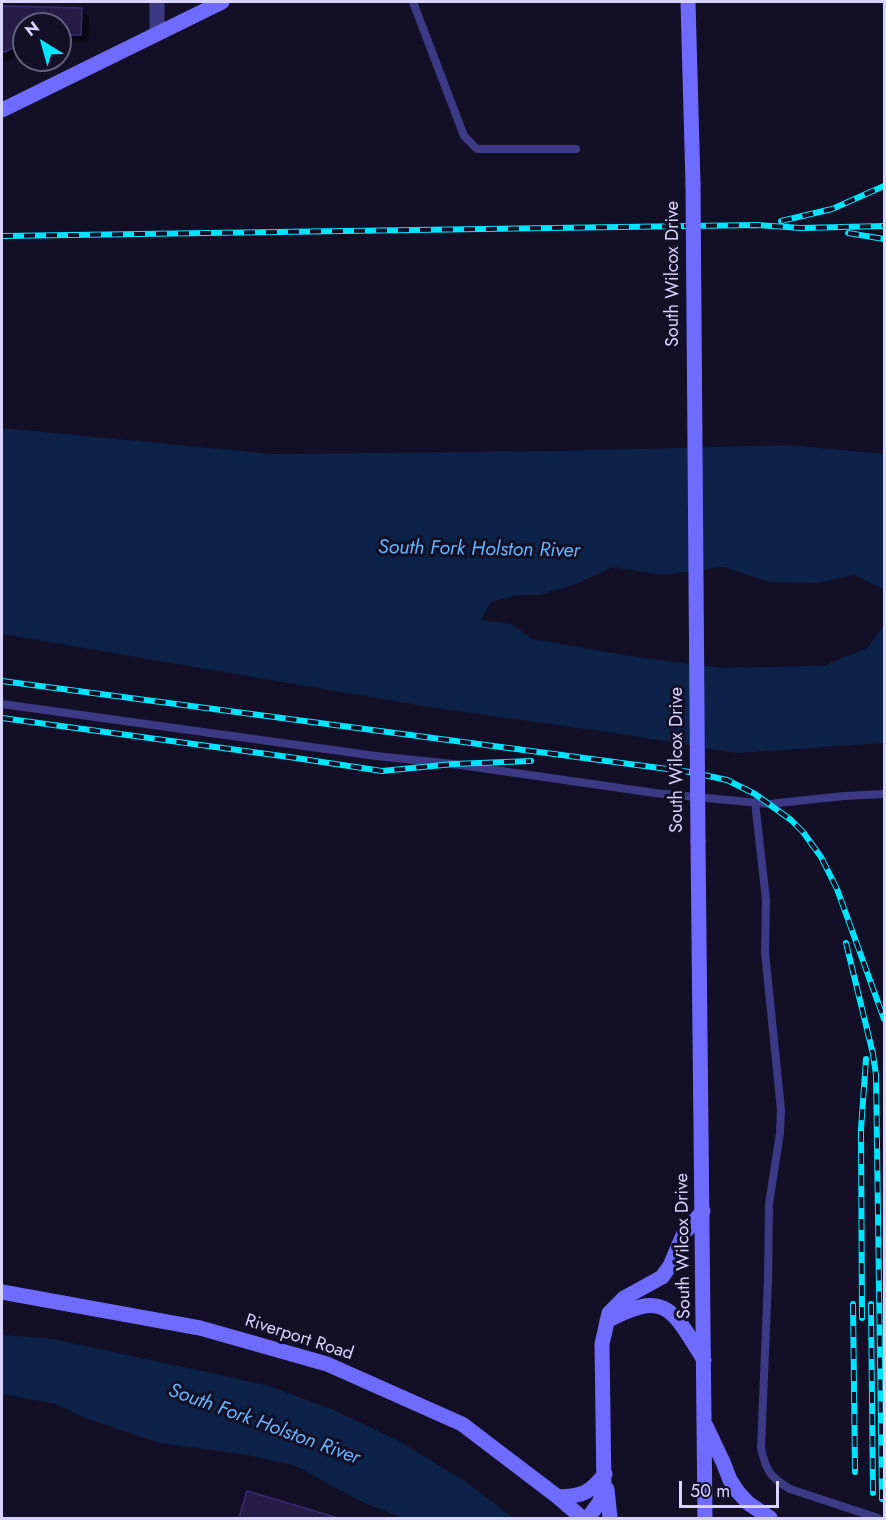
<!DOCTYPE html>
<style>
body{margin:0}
#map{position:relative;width:886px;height:1520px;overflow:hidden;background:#130f26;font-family:Jost,sans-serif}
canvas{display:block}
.frame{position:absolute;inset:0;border:3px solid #d9d4ff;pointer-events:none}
.north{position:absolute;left:12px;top:12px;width:60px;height:60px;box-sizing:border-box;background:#130f26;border:2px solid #625e7d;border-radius:50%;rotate:323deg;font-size:16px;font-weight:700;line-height:24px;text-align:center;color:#d9d4ff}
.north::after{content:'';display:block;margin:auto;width:21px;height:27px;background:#00e5ff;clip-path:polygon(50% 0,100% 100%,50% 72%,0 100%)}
.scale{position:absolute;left:679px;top:1481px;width:100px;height:27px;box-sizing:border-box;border:3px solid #d9d4ff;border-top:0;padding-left:8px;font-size:18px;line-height:21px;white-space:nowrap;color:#d9d4ff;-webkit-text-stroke:4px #130f26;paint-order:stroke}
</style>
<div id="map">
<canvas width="886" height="1520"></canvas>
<div class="frame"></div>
<div class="north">N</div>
<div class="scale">50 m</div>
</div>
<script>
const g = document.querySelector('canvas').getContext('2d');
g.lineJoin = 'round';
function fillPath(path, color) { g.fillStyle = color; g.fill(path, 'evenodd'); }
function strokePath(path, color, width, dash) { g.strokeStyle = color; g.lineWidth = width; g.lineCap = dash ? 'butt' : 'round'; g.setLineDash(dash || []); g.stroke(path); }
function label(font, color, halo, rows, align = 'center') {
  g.font = font + ' Jost,sans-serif'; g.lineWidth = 6; g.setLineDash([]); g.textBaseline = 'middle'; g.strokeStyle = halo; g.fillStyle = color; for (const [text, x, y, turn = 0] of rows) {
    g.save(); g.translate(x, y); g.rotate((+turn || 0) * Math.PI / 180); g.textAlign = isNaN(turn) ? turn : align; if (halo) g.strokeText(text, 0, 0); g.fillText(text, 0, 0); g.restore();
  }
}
fillPath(new Path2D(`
 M 2,428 L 271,454 L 561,451 L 788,445 L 884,454 L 884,590 L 855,575 L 817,583 L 768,582 L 723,567 L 663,575 L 613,567 L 576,584 L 539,595 L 517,595 L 491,602 L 481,620 L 511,624 L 532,639 L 636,657 L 721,668 L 823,666 L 867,648 L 884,625 L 884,743 L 736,753 L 615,733 L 435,708 L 2,634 Z
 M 2,1335 L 53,1339 L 266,1385 L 329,1408 L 399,1441 L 466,1482 L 513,1518 L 402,1518 L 358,1500 L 294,1465 L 241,1454 L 159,1443 L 85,1418 L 56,1404 L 2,1394 Z`), '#0c2248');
fillPath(new Path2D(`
 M 2,8 L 82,10 L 89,17 L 88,42 L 60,42 L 60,24 L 24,24 L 24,53 L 2,63 Z
 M 248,1493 L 333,1518 L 241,1518 Z`), '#0007');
const building = new Path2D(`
 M 2,6 L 82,8 L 81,35 L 60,35 L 60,24 L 24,24 L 24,43 L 2,53 Z
 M 247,1491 L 338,1518 L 239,1518 Z`);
fillPath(building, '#241b47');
strokePath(building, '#3b2d73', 1.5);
strokePath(new Path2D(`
 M 413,2 L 464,136 L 477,149 L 576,149
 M 2,704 L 376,756 L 453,764 L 655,793 L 769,804 L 844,796 L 884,794
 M 755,802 L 766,900 L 765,952 L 781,1110 L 780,1133 L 769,1204 L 768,1280 L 761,1448 C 766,1471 770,1477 790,1489 L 878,1518`), '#3d3a85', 8);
strokePath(new Path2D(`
 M 157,2 L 157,34`), '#3d3a85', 15);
strokePath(new Path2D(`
 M 688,2 L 693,184
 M 2,110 L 222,2
 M 698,841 L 705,1518
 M 2,1292 L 200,1328 L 327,1364 L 462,1424 L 558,1497 L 582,1518
 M 607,1321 C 667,1288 673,1311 704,1360
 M 706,1426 L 723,1462 L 730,1480 L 738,1492 L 748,1503 L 770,1518
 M 607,1489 L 610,1518
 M 558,1497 C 584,1496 589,1493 605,1474
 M 588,1518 L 599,1503 L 604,1490 L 602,1344 L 609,1313 L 624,1298 L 662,1277 L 670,1266 L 684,1233 L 703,1211`), '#6f6bff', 15);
const rail = new Path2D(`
 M 781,221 L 832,209 L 884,186
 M 848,233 L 884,239
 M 2,236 L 757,225 L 801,228 L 884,226
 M 2,681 L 690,772 L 727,780 L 755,794 L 791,820 L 803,832 L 821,857 L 837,889 L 884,1019
 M 2,718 L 289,757 L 382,771 L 453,764 L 531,761
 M 846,943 L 873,1054 L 876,1075 L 882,1499
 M 853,1304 L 855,1472
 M 871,1304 L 873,1493
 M 862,1318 L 861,1129 L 866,1059`);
strokePath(rail, '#00e5ff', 6);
strokePath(rail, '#130f26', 4, [11]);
strokePath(new Path2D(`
 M 693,184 L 698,841`), '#6f6bff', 15);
label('18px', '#d9d4ff', '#130f26', [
 ["South Wilcox Drive",674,274,-90],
 ["South Wilcox Drive",678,760,-90],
 ["South Wilcox Drive",684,1246,-91],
 ["Riverport Road",299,1338,18]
]);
label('italic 20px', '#62b6ff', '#130f26', [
 ["South Fork Holston River",479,550,1],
 ["South Fork Holston River",264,1425,20]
]);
</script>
